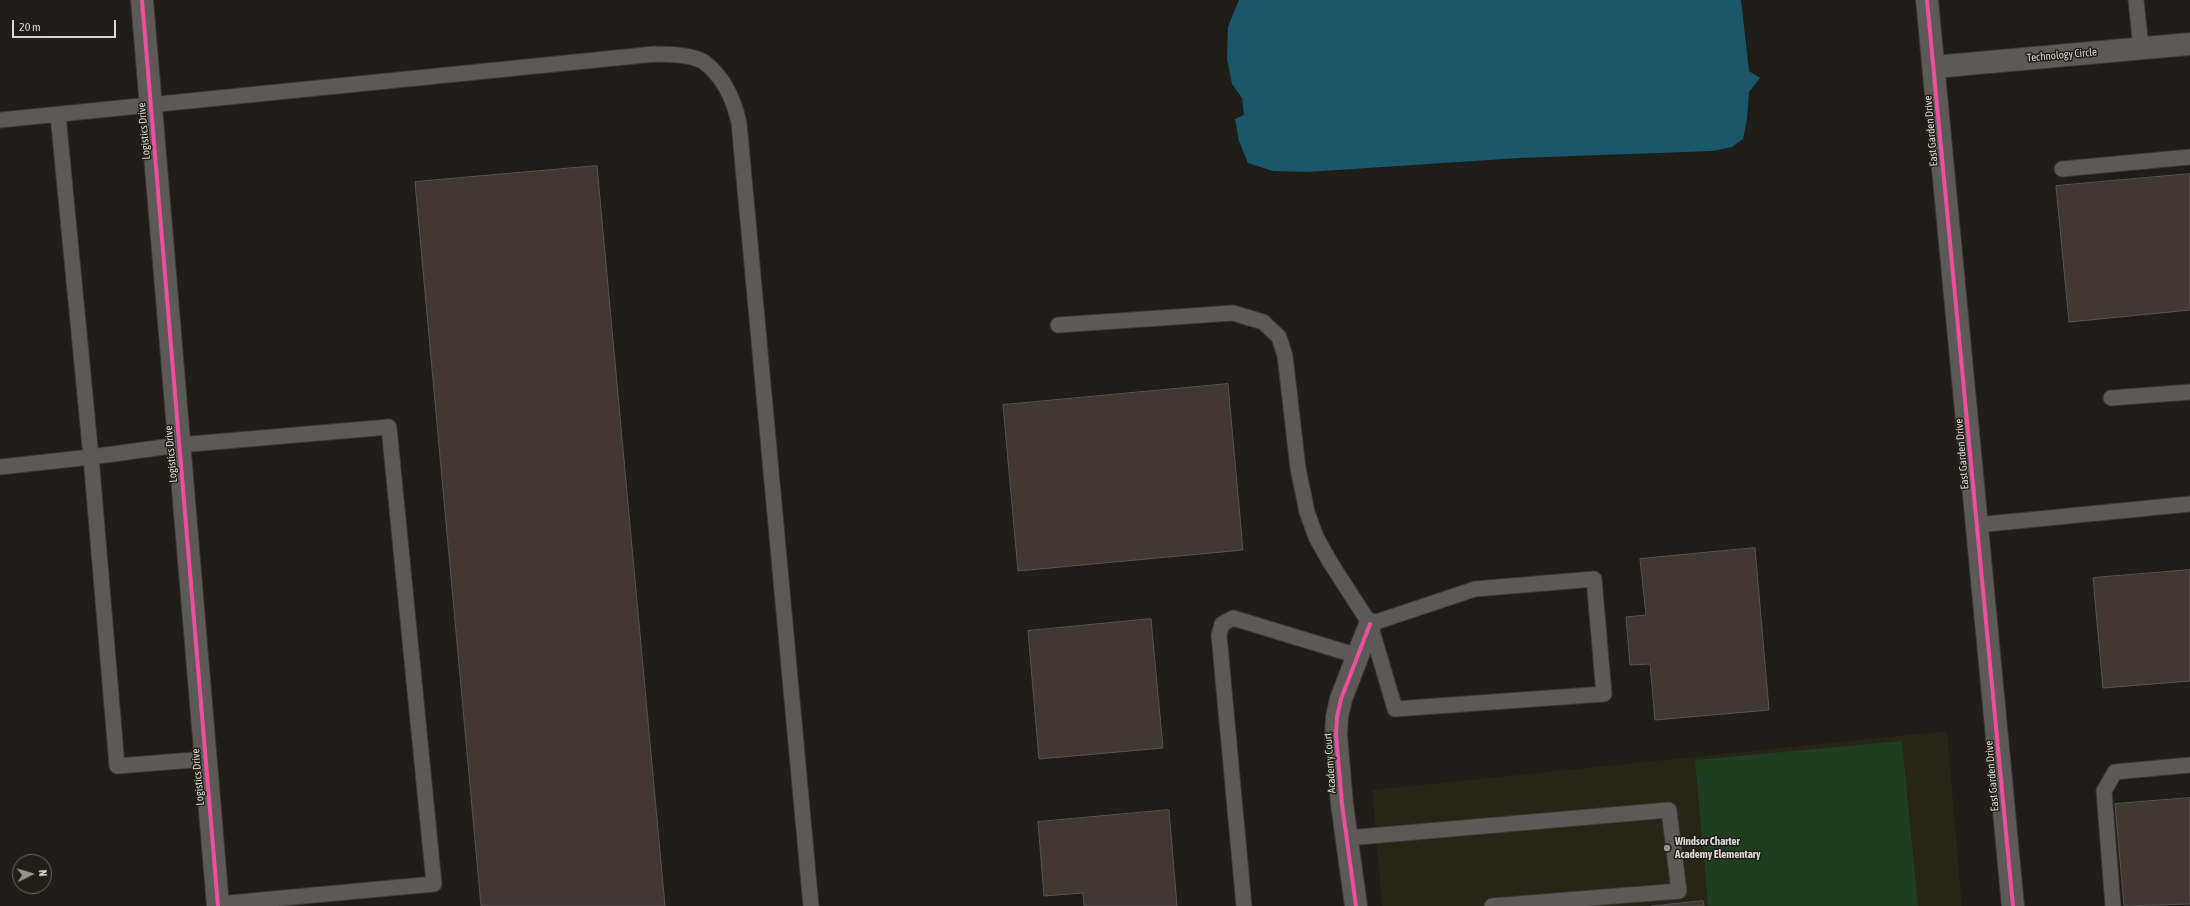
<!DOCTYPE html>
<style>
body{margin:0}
#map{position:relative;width:2190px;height:906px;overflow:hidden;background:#1e1d18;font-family:"Asap Condensed",sans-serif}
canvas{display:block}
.north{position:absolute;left:12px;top:854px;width:40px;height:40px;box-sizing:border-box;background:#211e15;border:1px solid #6a6860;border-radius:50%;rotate:85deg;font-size:11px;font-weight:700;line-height:16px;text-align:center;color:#d8d6d0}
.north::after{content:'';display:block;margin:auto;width:14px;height:18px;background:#979590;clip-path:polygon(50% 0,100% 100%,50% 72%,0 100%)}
.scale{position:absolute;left:12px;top:20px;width:104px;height:18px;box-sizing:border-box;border:2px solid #d8d6d0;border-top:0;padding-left:5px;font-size:12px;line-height:14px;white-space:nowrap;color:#d8d6d0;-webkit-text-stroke:3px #211e15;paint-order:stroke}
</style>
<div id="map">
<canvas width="2190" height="906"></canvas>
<div class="north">N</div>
<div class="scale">20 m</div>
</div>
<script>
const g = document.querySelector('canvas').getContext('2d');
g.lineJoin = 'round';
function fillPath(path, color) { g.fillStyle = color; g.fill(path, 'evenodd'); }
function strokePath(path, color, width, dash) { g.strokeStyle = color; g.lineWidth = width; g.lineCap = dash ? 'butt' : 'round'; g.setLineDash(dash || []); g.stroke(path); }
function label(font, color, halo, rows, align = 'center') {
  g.font = font + ' "Asap Condensed",sans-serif'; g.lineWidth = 3; g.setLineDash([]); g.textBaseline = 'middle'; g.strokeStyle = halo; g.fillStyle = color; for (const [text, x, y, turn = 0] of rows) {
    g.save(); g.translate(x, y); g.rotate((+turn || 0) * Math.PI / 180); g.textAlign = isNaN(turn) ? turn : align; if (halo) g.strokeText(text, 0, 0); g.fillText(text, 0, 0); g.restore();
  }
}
fillPath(new Path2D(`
 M 1947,731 L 1962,906 L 1382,906 L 1372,790 Z`), '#282416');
fillPath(new Path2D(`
 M 1902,741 L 1918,906 L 1708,906 L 1695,760 Z`), '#1f3e21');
fillPath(new Path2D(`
 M 1239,0 L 1741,0 L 1749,71 L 1760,78 L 1749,92 L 1747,119 L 1743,139 L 1732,147 L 1712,151 L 1519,158 L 1307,172 L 1273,171 L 1248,163 L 1239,141 L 1235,119 L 1244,115 L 1242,98 L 1232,84 L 1227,59 L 1228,27 Z`), '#1a576a');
const building = new Path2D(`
 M 597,166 L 665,906 L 481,906 L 415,182 Z
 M 2190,174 L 2190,310 L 2069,322 L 2056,186 Z
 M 1228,384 L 1243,550 L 1018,571 L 1003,405 Z
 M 1755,548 L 1769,710 L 1655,720 L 1650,664 L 1630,665 L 1626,617 L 1646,615 L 1640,559 Z
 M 2190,570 L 2190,681 L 2103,688 L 2093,578 Z
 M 1151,619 L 1163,748 L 1039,759 L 1028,631 Z
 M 2190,798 L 2190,904 L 2124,906 L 2115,804 Z
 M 1169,810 L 1177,906 L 1084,906 L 1083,893 L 1044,896 L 1038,822 Z
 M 1703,901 L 1704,906 L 1652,906 Z`);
fillPath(building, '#433732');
strokePath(building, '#585552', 1);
const lane = new Path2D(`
 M 2136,0 L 2141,48
 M 58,115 L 91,457 L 179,445 L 389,427 L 434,884 L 218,904
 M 0,120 L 655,54 C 667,54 693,55 704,62 C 724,77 734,100 739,123 L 811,906
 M 2062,169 L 2190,157
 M 1058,325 L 1233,313 L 1263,322 L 1279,337 L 1285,356 L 1298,468 L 1307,512 L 1316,537 L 1330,562 L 1370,624 L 1395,709 L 1604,694 L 1594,579 L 1475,589 L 1370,624
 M 2111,398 L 2190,392
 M 0,467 L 91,457 L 117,766 L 206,759
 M 1977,525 L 2190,504
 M 1347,838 L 1669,810 L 1679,891 L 1492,906
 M 1244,906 L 1219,635 L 1222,624 L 1233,618 L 1358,656
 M 2113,906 L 2104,791 L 2115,772 L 2190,765`);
const street = new Path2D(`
 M 142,0 L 218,906
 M 1927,0 L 2013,906
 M 1934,67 L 2190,44
 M 1356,906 L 1342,804 L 1336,735 L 1337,717 L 1341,699 L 1370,624`);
strokePath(lane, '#3a3835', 17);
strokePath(street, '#3a3835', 24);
strokePath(lane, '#5b5a56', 15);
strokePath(street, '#5b5a56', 22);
strokePath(new Path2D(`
 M 142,0 L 218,906
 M 1927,0 L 2013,906
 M 1356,906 L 1342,804 L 1336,735 L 1337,717 L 1341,699 L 1370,624`), '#ef4d9e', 4);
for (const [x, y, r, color] of [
 [1667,848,4,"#979590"]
]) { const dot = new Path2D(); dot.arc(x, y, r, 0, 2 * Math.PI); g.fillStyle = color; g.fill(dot); strokePath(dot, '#211e15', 1.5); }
label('11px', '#d8d6d0', '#211e15', [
 ["Technology Circle",2062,55,-5],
 ["Logistics Drive",144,131,-95],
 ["East Garden Drive",1931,131,-95],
 ["Logistics Drive",171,454,-95],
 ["East Garden Drive",1962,454,-95],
 ["Academy Court",1330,763,-94],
 ["East Garden Drive",1992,776,-95],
 ["Logistics Drive",198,777,-95]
]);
label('bold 11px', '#d8d6d0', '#211e15', [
 ["Windsor Charter",1675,842],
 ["Academy Elementary",1675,855]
], 'left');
</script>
